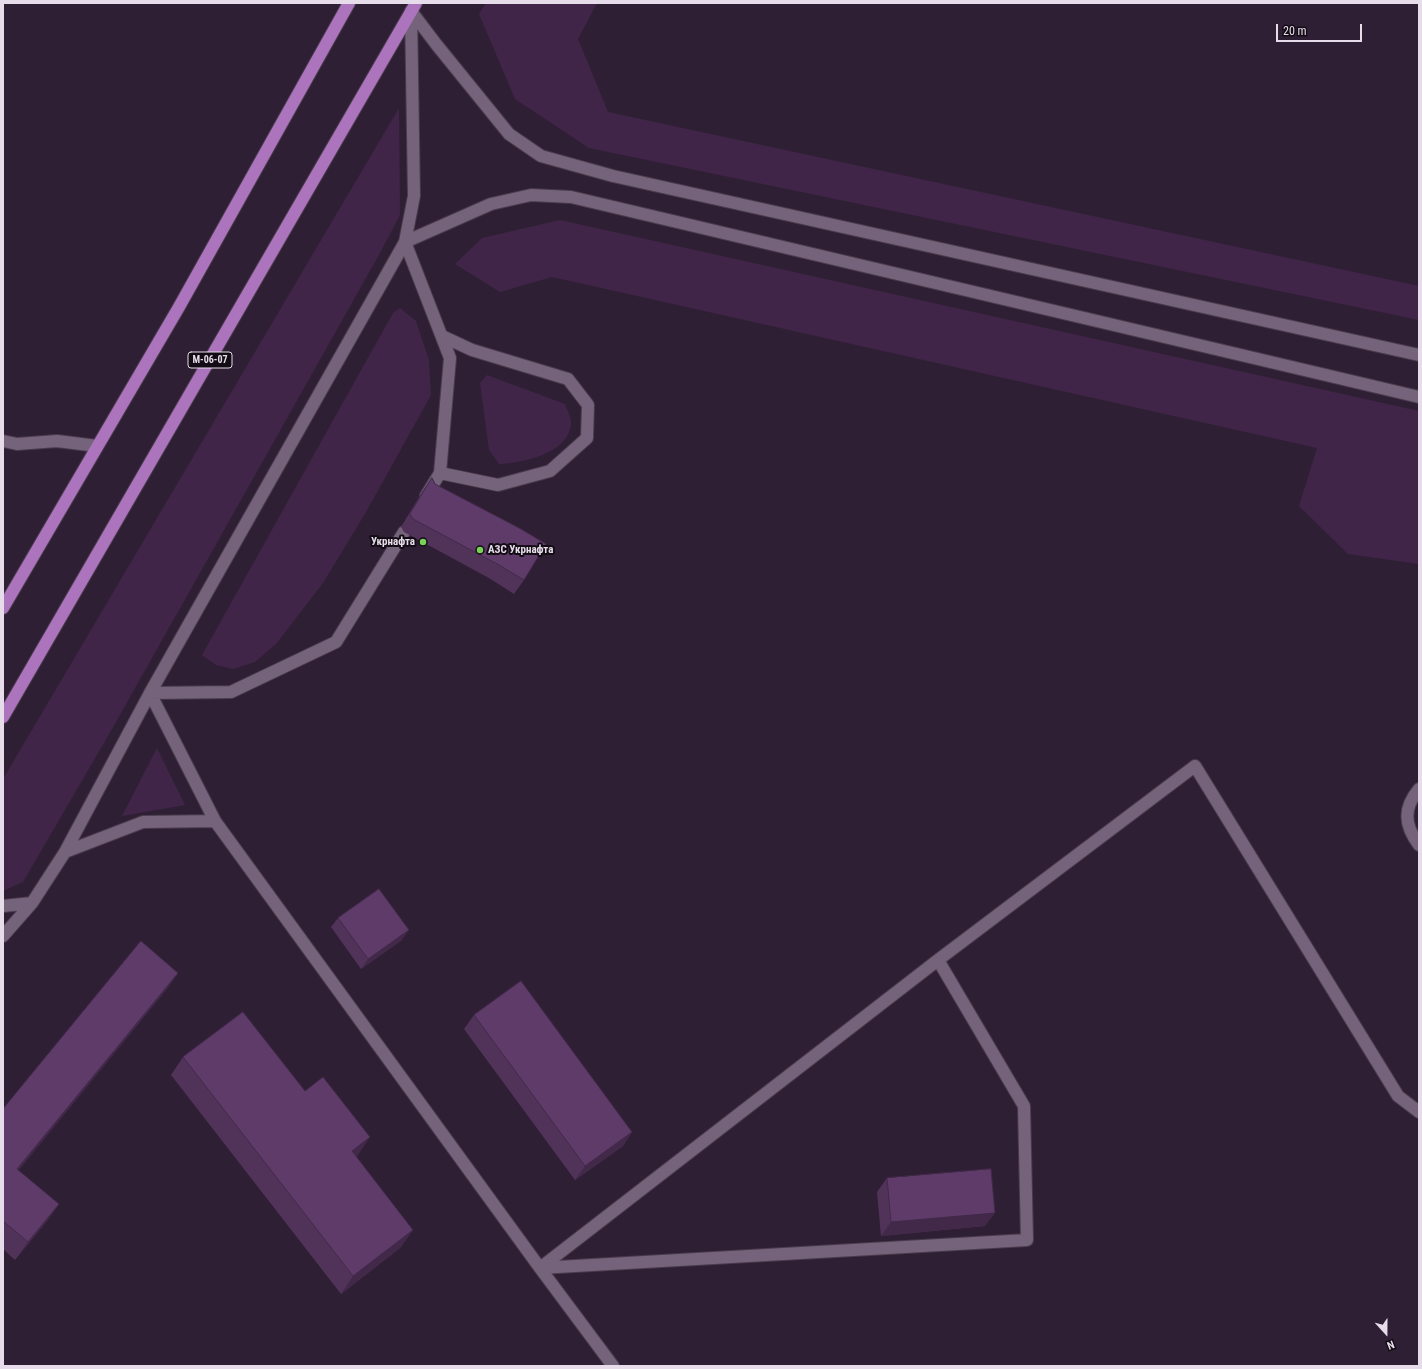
<!DOCTYPE html>
<meta charset="utf-8">
<style>
body{margin:0}
#map{position:relative;width:1422px;height:1369px;overflow:hidden;background:#2f1f34;font-family:"Roboto Condensed",sans-serif}
canvas{display:block}
.frame{position:absolute;inset:0;border:4px solid #e6dcea;pointer-events:none}
.north{position:absolute;left:1366px;top:1313px;width:40px;height:40px;-webkit-text-stroke:3px #130c15;paint-order:stroke;rotate:159deg;font-size:11px;font-weight:700;line-height:16px;text-align:center;color:#e6dcea}
.north::after{content:'';display:block;margin:auto;width:14px;height:18px;background:#e6dcea;clip-path:polygon(50% 0,100% 100%,50% 72%,0 100%)}
.scale{position:absolute;left:1276px;top:24px;width:86px;height:18px;box-sizing:border-box;border:2px solid #e6dcea;border-top:0;padding-left:5px;font-size:12px;line-height:14px;white-space:nowrap;color:#e6dcea;-webkit-text-stroke:3px #130c15;paint-order:stroke}
</style>
<div id="map">
<canvas width="1422" height="1369"></canvas>
<div class="frame"></div>
<div class="north">N</div>
<div class="scale">20 m</div>
</div>
<script>
const g = document.querySelector('canvas').getContext('2d');
g.lineJoin = 'round';
function fillPath(path, color) { g.fillStyle = color; g.fill(path, 'evenodd'); }
function strokePath(path, color, width, dash) { g.strokeStyle = color; g.lineWidth = width; g.lineCap = dash ? 'butt' : 'round'; g.setLineDash(dash || []); g.stroke(path); }
function label(font, color, halo, rows, align = 'center') {
  g.font = font + ' "Roboto Condensed",sans-serif'; g.lineWidth = 4; g.setLineDash([]); g.textBaseline = 'middle'; g.strokeStyle = halo; g.fillStyle = color; for (const [text, x, y, turn = 0] of rows) {
    g.save(); g.translate(x, y); g.rotate((+turn || 0) * Math.PI / 180); g.textAlign = isNaN(turn) ? turn : align; if (halo) g.strokeText(text, 0, 0); g.fillText(text, 0, 0); g.restore();
  }
}
fillPath(new Path2D(`
 M 486,3 L 597,3 L 578,39 L 608,112 L 1419,286 L 1419,320 L 589,148 L 515,99 L 479,14 Z
 M 399,108 L 400,215 L 380,253 L 112,729 L 23,882 L 3,891 L 3,779 Z
 M 560,220 L 1419,411 L 1419,564 L 1348,554 L 1299,506 L 1317,448 L 552,277 L 500,292 L 455,264 L 482,238 Z
 M 400,308 L 416,321 L 429,360 L 431,395 L 366,512 L 323,583 L 276,644 L 255,662 L 233,669 L 216,665 L 202,655 L 393,313 Z
 M 487,375 L 565,404 C 567,410 572,419 571,425 C 567,454 523,463 499,464 L 489,450 L 480,383 Z
 M 157,748 L 185,805 L 122,816 Z`), '#402548');
const minor = new Path2D(`
 M 411,11 L 436,44 L 509,134 L 541,156 L 613,176 L 1419,355
 M 3,441 L 17,444 L 57,441 L 97,446
 M 440,473 L 498,485 L 550,471 L 587,438 L 588,405 L 568,379 L 472,350 L 442,336
 M 426,496 L 440,473 L 450,358 L 405,242 L 491,204 L 531,195 L 571,197 L 1419,397
 M 404,532 L 336,642 L 231,692 L 150,693 L 215,821 L 540,1268 L 613,1366
 M 1419,789 C 1403,808 1404,825 1419,845
 M 65,852 L 143,822 L 215,821
 M 3,906 L 32,903
 M 3,936 L 32,903 L 65,852 L 150,693 L 405,242 L 414,196 L 411,11
 M 540,1268 L 938,960 L 1195,766 L 1398,1096 L 1419,1112
 M 540,1268 L 1027,1240 L 1024,1106 L 938,960`);
const major = new Path2D(`
 M 3,608 L 179,307 L 349,3
 M 3,717 L 416,3`);
strokePath(minor, '#493b4d', 14);
strokePath(major, '#493b4d', 14);
strokePath(minor, '#75637b', 12);
strokePath(major, '#ad74be', 12);
fillPath(new Path2D(`
 M 432,478 L 435,484 L 524,580 L 514,594 L 489,578 L 404,532 L 401,527 L 422,492 Z
 M 338,918 L 402,940 L 361,969 L 331,927 Z
 M 178,973 L 166,990 L 18,1170 L 59,1204 L 47,1221 L 15,1260 L 3,1249 L 3,1109 Z
 M 474,1015 L 632,1132 L 623,1146 L 575,1180 L 464,1029 Z
 M 183,1057 L 305,1091 L 358,1155 L 356,1157 L 413,1230 L 400,1248 L 341,1294 L 171,1075 Z
 M 887,1178 L 985,1226 L 881,1236 L 877,1192 Z`), '#51335a');
fillPath(new Path2D(`
 M 409,930 L 402,940 L 361,969 L 368,959 Z
 M 178,973 L 166,990 L 5,1187 L 17,1169 Z
 M 632,1132 L 623,1146 L 575,1180 L 585,1166 Z
 M 370,1137 L 358,1155 L 339,1169 L 352,1151 Z
 M 59,1204 L 47,1221 L 15,1260 L 28,1242 Z
 M 995,1213 L 985,1226 L 881,1236 L 891,1222 Z
 M 413,1230 L 400,1248 L 341,1294 L 353,1276 Z`), '#42294a');
const building = new Path2D(`
 M 432,478 L 435,484 L 521,529 L 546,544 L 524,580 L 499,565 L 413,519 L 410,514 Z
 M 379,889 L 409,930 L 368,959 L 338,918 Z
 M 141,941 L 178,973 L 17,1169 L 59,1204 L 28,1242 L 3,1221 L 3,1109 Z
 M 521,981 L 632,1132 L 585,1166 L 474,1015 Z
 M 243,1012 L 305,1091 L 323,1077 L 370,1137 L 352,1151 L 413,1230 L 353,1276 L 183,1057 Z
 M 991,1169 L 995,1213 L 891,1222 L 887,1178 Z`);
fillPath(building, '#5e3b69');
strokePath(building, '#42294a', 1);
for (const [x, y, r, color] of [
 [423,542,4,"#79d157"],
 [480,550,4,"#79d157"]
]) { const dot = new Path2D(); dot.arc(x, y, r, 0, 2 * Math.PI); g.fillStyle = color; g.fill(dot); strokePath(dot, '#130c15', 1.5); }
for (const [x, y, w] of [
 [210,360,44]
]) { const box = new Path2D(); box.roundRect(x - w / 2, y - 8, w, 16, 3); g.fillStyle = '#130c15'; g.fill(box); strokePath(box, '#e6dcea', 1); }
label('bold 10px', '#e6dcea', null, [
 ["М-06-07",210,360]
]);
label('bold 11px', '#e6dcea', '#130c15', [
 ["Укрнафта",415,542],
 ["АЗС Укрнафта",488,550,"left"]
], 'right');
</script>
